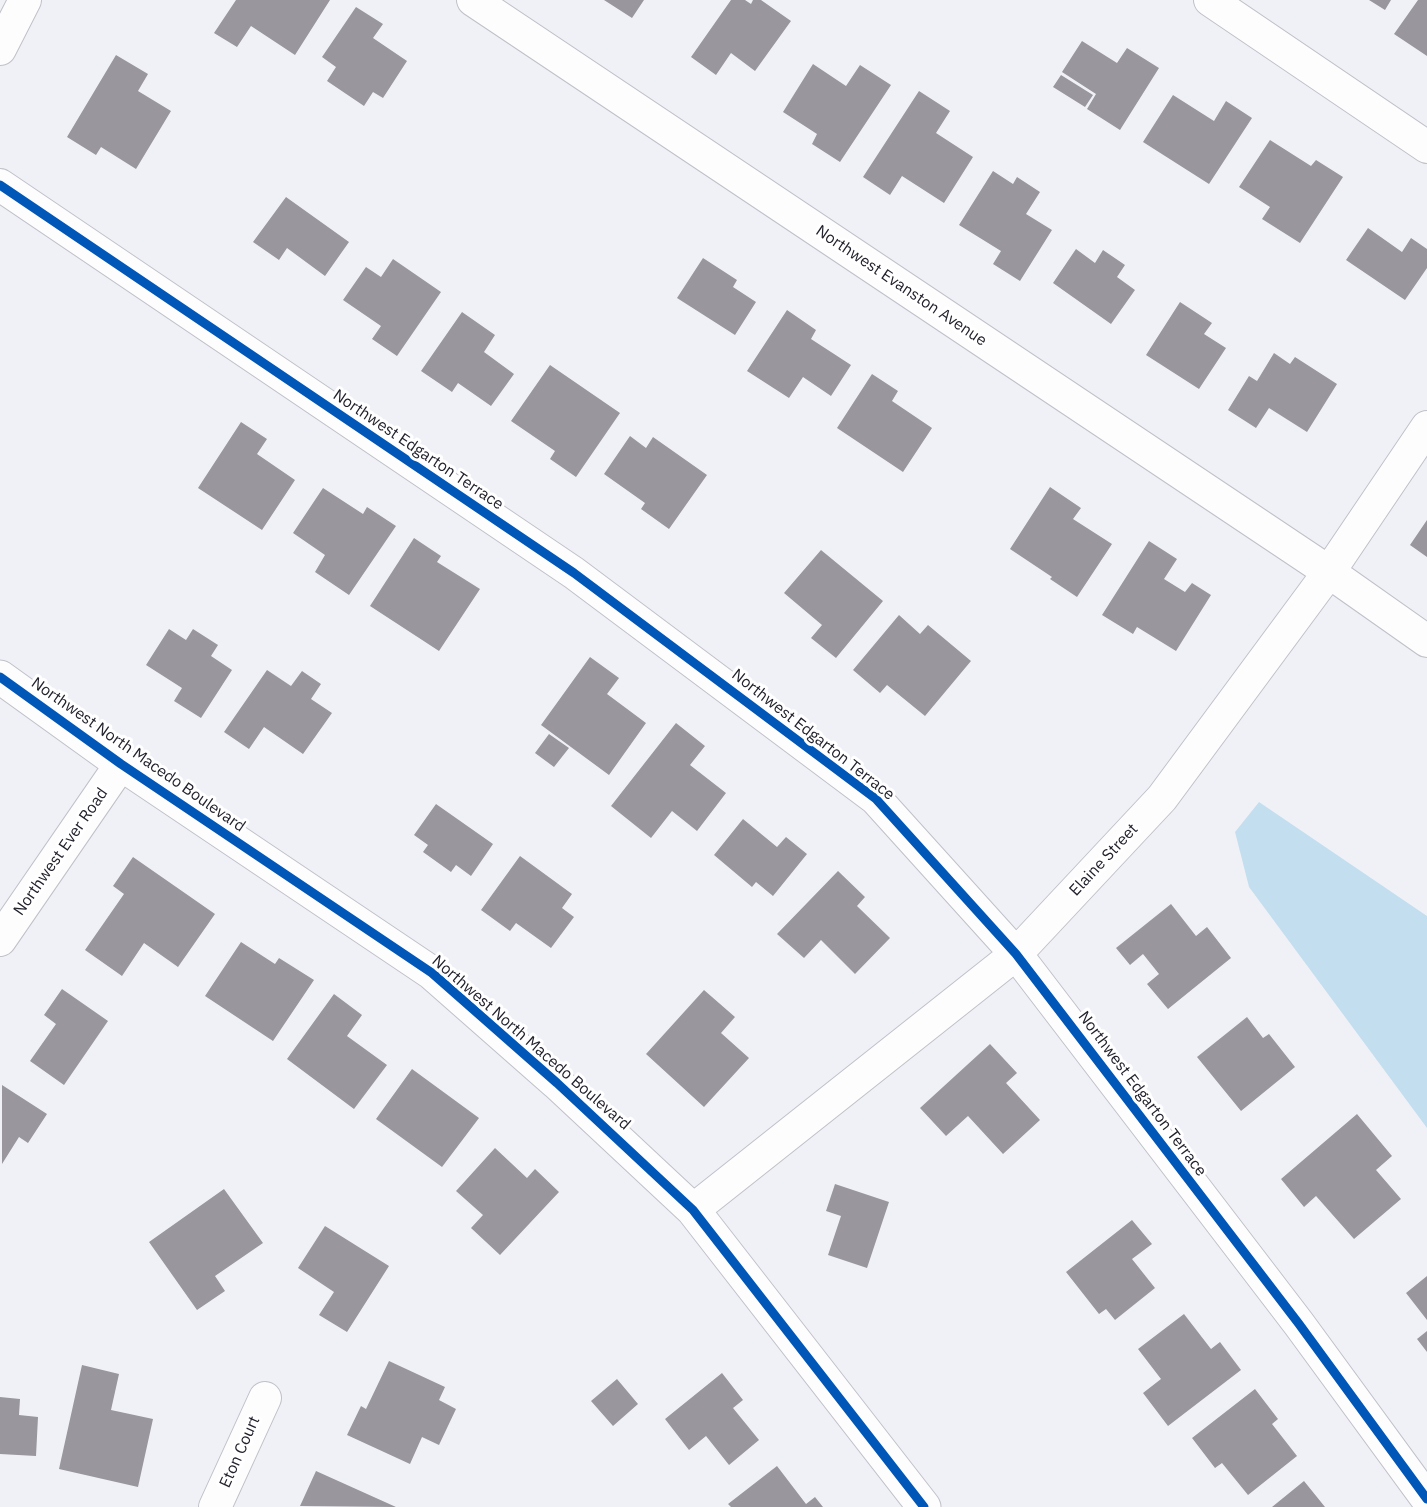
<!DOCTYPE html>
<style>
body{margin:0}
canvas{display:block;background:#f0f1f7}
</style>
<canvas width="1427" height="1507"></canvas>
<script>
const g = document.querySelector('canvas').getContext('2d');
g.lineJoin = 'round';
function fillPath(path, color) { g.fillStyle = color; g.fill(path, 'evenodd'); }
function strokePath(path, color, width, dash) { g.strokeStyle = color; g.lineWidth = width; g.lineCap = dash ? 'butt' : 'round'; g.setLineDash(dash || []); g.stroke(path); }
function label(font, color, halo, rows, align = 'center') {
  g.font = font + ' "IBM Plex Sans",sans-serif'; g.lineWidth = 6; g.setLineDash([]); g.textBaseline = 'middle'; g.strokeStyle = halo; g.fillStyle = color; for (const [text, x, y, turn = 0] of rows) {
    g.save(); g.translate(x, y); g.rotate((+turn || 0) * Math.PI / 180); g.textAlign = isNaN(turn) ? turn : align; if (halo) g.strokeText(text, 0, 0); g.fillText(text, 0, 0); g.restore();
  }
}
fillPath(new Path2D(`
 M 1259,802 L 1427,916 L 1427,1128 L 1249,887 L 1235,832 Z`), '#c3dfef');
fillPath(new Path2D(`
 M 236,0 L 330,0 L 295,55 L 251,26 L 237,47 L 214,33 Z
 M 604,0 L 644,0 L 632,18 Z
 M 731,0 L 745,0 L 751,4 L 753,0 L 761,0 L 791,21 L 755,71 L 731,53 L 716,75 L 691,57 Z
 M 1369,0 L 1391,0 L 1385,10 Z
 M 1418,0 L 1427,0 L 1427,56 L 1394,34 Z
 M 356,7 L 383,24 L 373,38 L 407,61 L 383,98 L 373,92 L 364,106 L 327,81 L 336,67 L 322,57 Z
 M 1082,41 L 1117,63 L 1127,48 L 1159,68 L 1120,130 L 1087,109 L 1096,94 L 1062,72 Z
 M 116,55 L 148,74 L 138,91 L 171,111 L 136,169 L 101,147 L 96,155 L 67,137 Z
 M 813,64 L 846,86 L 860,65 L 891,85 L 840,162 L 812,144 L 817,134 L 783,112 Z
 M 1061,75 L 1093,95 L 1085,107 L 1053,87 Z
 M 919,91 L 950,111 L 936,133 L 973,157 L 944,203 L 902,176 L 890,195 L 863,177 Z
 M 1173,95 L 1214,121 L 1226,101 L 1252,118 L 1209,184 L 1143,142 Z
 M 1270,140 L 1311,166 L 1316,160 L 1343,177 L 1300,243 L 1262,219 L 1270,207 L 1239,187 Z
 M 993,171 L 1013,184 L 1017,177 L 1040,192 L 1026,214 L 1052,230 L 1020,281 L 993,264 L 1001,251 L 959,225 Z
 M 286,197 L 349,242 L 325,276 L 287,248 L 279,260 L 253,242 Z
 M 1368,228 L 1402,252 L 1411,238 L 1427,249 L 1427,268 L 1405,300 L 1346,260 Z
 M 1076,249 L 1095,263 L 1103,250 L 1125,265 L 1117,277 L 1135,290 L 1111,324 L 1053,283 Z
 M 703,258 L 737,280 L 733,287 L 756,302 L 735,335 L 677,298 Z
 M 393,259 L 441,292 L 397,356 L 372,339 L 381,326 L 343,300 L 366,267 L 381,277 Z
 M 1180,302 L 1212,323 L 1204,334 L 1226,348 L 1199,389 L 1146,355 Z
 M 787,310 L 816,330 L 811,339 L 851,365 L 831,396 L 803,377 L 789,398 L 747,371 Z
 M 462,312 L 495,335 L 484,352 L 514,374 L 491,406 L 458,383 L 452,392 L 421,371 Z
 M 1274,353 L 1290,364 L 1295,357 L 1337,384 L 1307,432 L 1269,408 L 1256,428 L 1228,410 L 1249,376 L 1257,381 Z
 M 550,365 L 620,413 L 576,477 L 550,459 L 555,451 L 511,421 Z
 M 872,374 L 898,391 L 892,401 L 932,428 L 903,472 L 837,428 Z
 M 241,422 L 267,439 L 257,454 L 295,480 L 262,530 L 198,488 Z
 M 630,436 L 646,448 L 653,437 L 707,475 L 669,529 L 641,509 L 645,503 L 604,474 Z
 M 1050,487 L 1081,508 L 1073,519 L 1112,544 L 1077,597 L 1050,579 L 1052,577 L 1010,549 Z
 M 323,488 L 363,514 L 367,507 L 396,526 L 349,595 L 315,572 L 325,555 L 293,533 Z
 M 1427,520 L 1427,557 L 1410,545 Z
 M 414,538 L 441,556 L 437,562 L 480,589 L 439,651 L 370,606 Z
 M 1149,541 L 1177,559 L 1164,579 L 1185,592 L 1192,583 L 1211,595 L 1176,651 L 1137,627 L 1133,634 L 1102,615 Z
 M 821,550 L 883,601 L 836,658 L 811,638 L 822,625 L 784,593 Z
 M 899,615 L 920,634 L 928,625 L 971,661 L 925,716 L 887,685 L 880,693 L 853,670 Z
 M 169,629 L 186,640 L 193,629 L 218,645 L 211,656 L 232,670 L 201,718 L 174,701 L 182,688 L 146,665 Z
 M 590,657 L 619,678 L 607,694 L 646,723 L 609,775 L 541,725 Z
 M 267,670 L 291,686 L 302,671 L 321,684 L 311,699 L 332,713 L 303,754 L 264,727 L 249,749 L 224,732 Z
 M 676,723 L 705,746 L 690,765 L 726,793 L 697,831 L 672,811 L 651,838 L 611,806 Z
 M 549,734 L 569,748 L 554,767 L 535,753 Z
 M 436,804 L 493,844 L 471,876 L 456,865 L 451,872 L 423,852 L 428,845 L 414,835 Z
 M 743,819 L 777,847 L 786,837 L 807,854 L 773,896 L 756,882 L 752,887 L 714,855 Z
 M 520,856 L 572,894 L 562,908 L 574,917 L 551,948 L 516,923 L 510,931 L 481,910 Z
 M 133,857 L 215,914 L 178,967 L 144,943 L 122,976 L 85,950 L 124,894 L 113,886 Z
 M 838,871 L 865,897 L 857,906 L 890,938 L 855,974 L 821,940 L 804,958 L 777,934 Z
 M 1171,904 L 1196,936 L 1207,927 L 1231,958 L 1168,1009 L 1147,984 L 1159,974 L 1143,954 L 1130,965 L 1116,948 Z
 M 241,942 L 275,964 L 279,958 L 314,980 L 273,1041 L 205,996 Z
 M 62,989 L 108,1021 L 64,1085 L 30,1061 L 56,1024 L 44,1015 Z
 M 704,990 L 735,1017 L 721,1033 L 749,1058 L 704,1107 L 646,1054 Z
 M 334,994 L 362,1015 L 347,1036 L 387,1065 L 354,1109 L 287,1059 Z
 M 1247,1017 L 1263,1038 L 1269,1034 L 1295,1067 L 1241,1111 L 1197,1057 Z
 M 990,1044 L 1017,1073 L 1006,1083 L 1040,1120 L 1003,1154 L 968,1116 L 946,1136 L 920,1108 Z
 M 412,1069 L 479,1118 L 442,1167 L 376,1119 Z
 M 2,1085 L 47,1114 L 28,1143 L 19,1137 L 2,1164 Z
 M 1357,1114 L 1392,1156 L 1376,1170 L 1401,1199 L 1354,1239 L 1316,1196 L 1304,1207 L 1281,1179 Z
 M 495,1148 L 527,1178 L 535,1169 L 559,1192 L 500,1255 L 471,1228 L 483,1215 L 456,1191 Z
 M 835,1184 L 889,1202 L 867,1268 L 828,1255 L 841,1216 L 826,1211 Z
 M 224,1189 L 263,1243 L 215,1276 L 225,1291 L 197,1310 L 149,1242 Z
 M 1132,1220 L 1152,1244 L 1132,1259 L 1155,1288 L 1115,1320 L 1106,1309 L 1099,1314 L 1066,1272 Z
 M 325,1226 L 389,1266 L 347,1332 L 319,1315 L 334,1292 L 298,1268 Z
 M 1427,1276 L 1427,1320 L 1406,1293 Z
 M 1184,1314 L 1211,1349 L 1220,1342 L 1241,1370 L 1168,1426 L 1143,1393 L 1161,1379 L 1138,1349 Z
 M 1427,1331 L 1427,1352 L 1417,1339 Z
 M 389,1361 L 445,1387 L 439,1400 L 456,1409 L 439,1445 L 422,1437 L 410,1464 L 347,1435 L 361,1406 L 366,1409 Z
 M 82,1365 L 119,1374 L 111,1410 L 153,1419 L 138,1487 L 59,1469 Z
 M 722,1373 L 743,1400 L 733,1408 L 759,1440 L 729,1465 L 706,1436 L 689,1450 L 665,1419 Z
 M 617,1379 L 638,1404 L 613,1426 L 591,1401 Z
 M 1255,1389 L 1278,1419 L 1272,1424 L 1297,1456 L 1248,1495 L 1222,1463 L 1215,1468 L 1192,1438 Z
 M 0,1397 L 20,1399 L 19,1415 L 38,1417 L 36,1456 L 0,1454 Z
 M 777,1466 L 806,1504 L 815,1497 L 823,1507 L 731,1507 L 728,1504 Z
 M 316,1471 L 396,1507 L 300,1506 Z
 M 1304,1481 L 1325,1507 L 1272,1507 Z`), '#99969e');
const street = new Path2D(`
 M 473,0 L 1329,572 L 1427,641
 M 1210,0 L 1427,147
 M 0,49 L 25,0
 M 0,185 L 574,573 L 876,799 L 1016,954 L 1299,1324 L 1427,1499
 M 0,940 L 121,764
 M 693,1210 L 1016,954 L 1162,798 L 1329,572 L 1427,427
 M 215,1507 L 265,1398`);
const secondary = new Path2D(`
 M 0,677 L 121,764 L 432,973 L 557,1083 L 693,1210 L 924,1507`);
strokePath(street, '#c0c1c9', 34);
strokePath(secondary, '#c0c1c9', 35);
strokePath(street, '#fdfdfe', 32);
strokePath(secondary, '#fdfdfe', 33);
strokePath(new Path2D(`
 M 0,185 L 574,573 L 876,799 L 1016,954 L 1299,1324 L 1427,1499
 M 0,677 L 121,764 L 432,973 L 557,1083 L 693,1210 L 924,1507`), '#0057b8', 9);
label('16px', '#22222d', '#fff', [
 ["Northwest Evanston Avenue",901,286,34],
 ["Northwest Edgarton Terrace",418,450,34],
 ["Northwest Edgarton Terrace",813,735,38],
 ["Northwest North Macedo Boulevard",138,755,35],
 ["Northwest Ever Road",61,852,-55],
 ["Elaine Street",1104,860,-47],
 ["Northwest North Macedo Boulevard",531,1043,41],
 ["Northwest Edgarton Terrace",1142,1094,53],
 ["Eton Court",240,1452,-66]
]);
</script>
